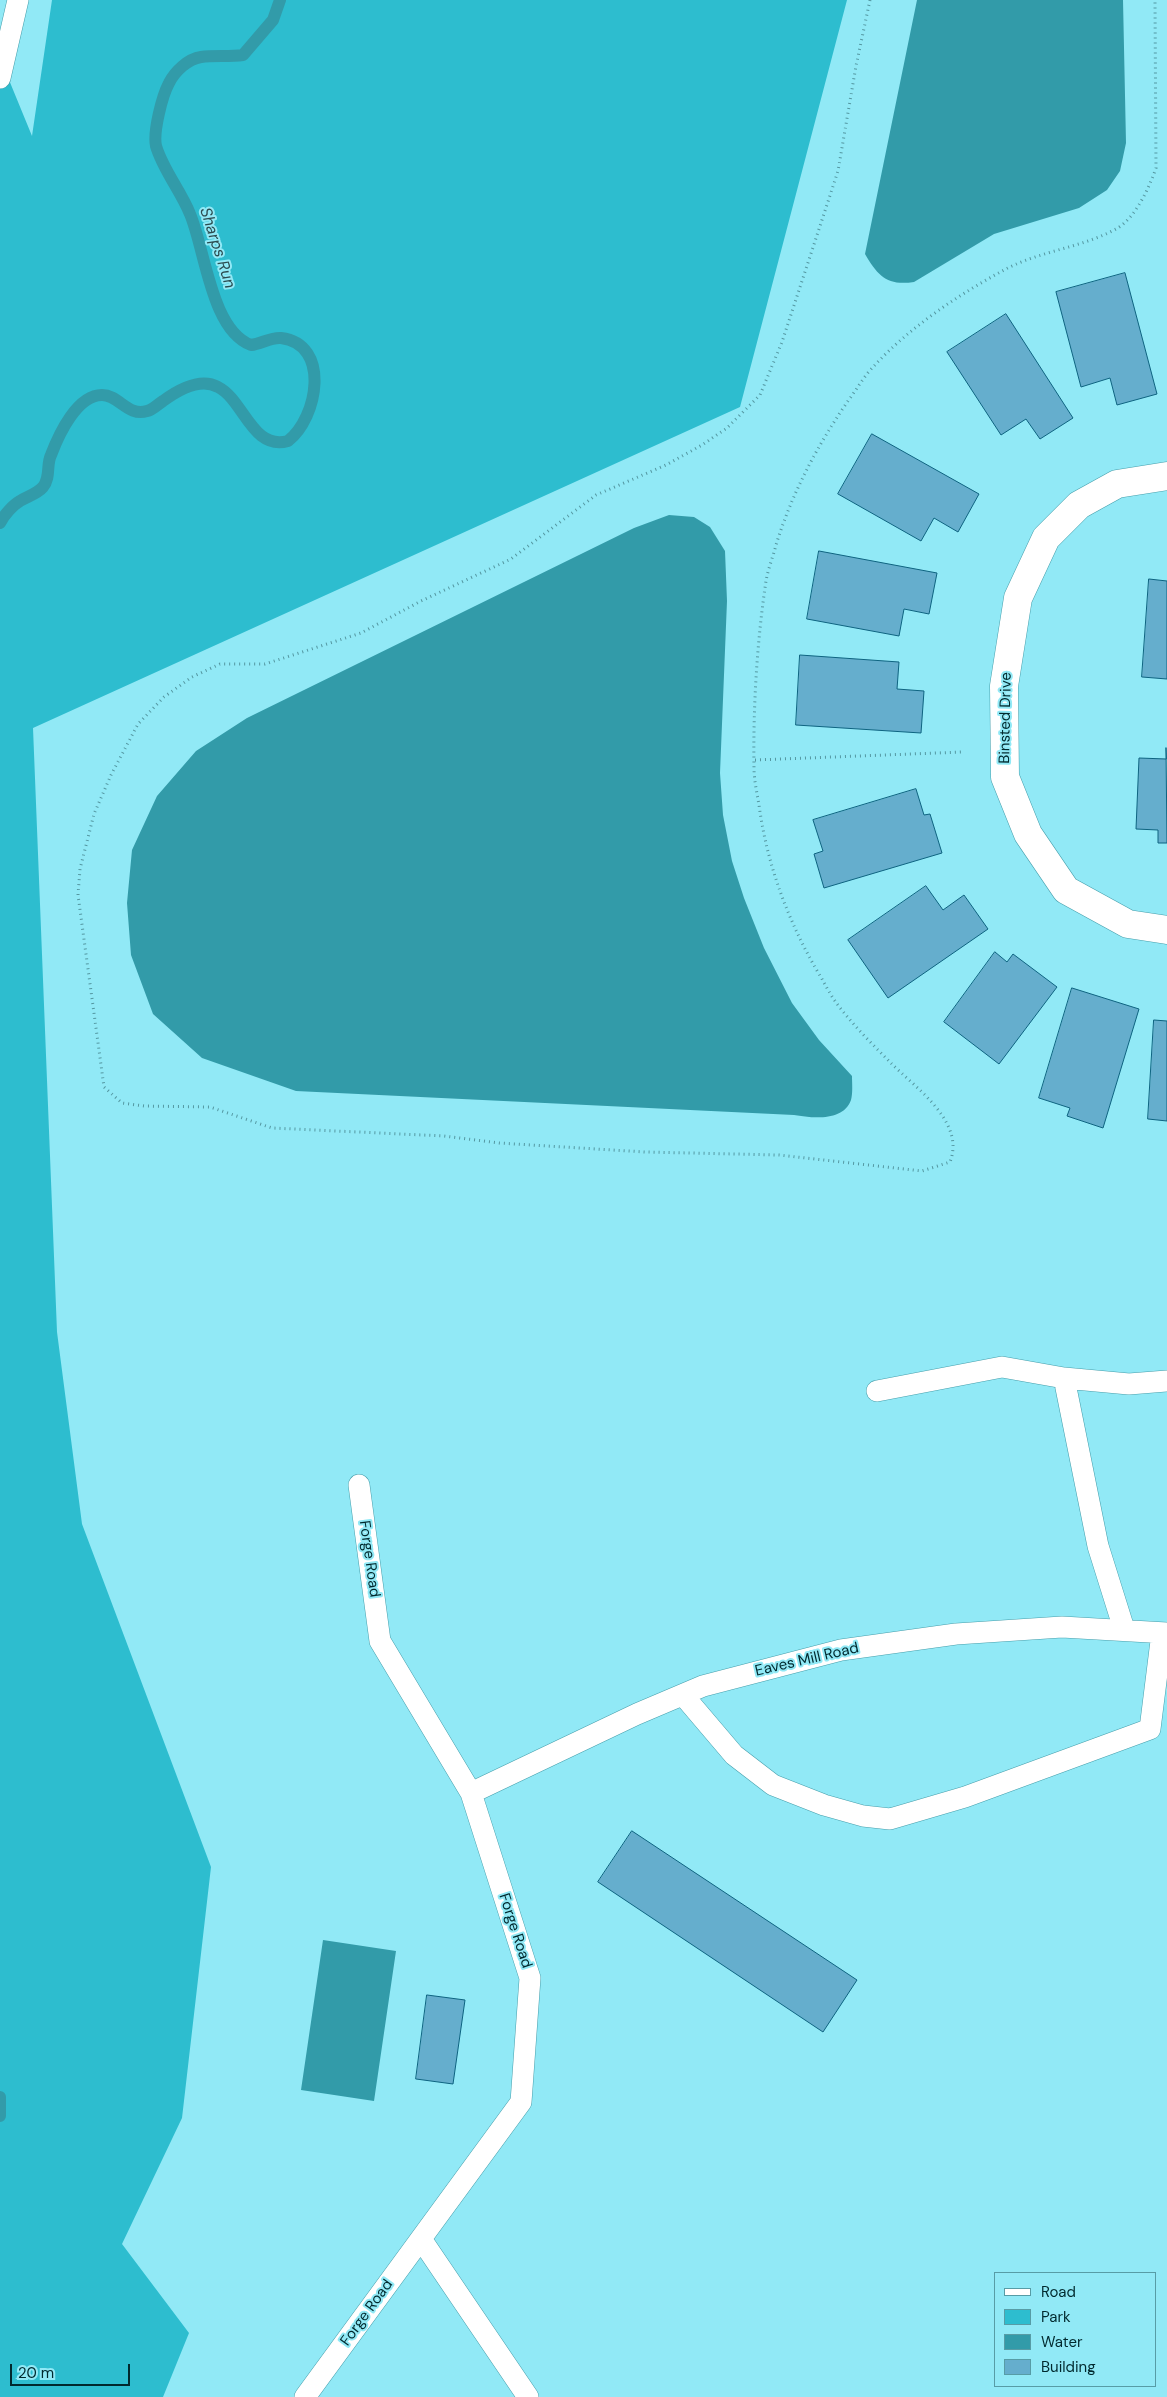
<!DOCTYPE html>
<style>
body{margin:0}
#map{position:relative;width:1167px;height:2397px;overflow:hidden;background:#91e9f6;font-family:"DM Sans",sans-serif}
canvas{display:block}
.legend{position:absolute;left:994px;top:2272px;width:162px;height:115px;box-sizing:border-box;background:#91e9f6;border:1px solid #579ca6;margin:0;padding:6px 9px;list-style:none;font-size:15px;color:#01292e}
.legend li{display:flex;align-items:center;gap:10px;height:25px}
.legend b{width:25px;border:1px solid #579ca6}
.scale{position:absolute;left:10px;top:2364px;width:120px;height:22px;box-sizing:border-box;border:2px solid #01292e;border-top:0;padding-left:6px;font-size:15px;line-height:18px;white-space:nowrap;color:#01292e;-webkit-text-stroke:4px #91e9f6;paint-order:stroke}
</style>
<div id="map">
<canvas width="1167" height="2397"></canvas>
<ul class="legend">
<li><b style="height:6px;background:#fff"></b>Road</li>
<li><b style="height:14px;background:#2dbdcf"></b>Park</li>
<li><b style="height:14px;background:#329ba9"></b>Water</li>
<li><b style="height:14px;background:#65aecd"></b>Building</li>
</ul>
<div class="scale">20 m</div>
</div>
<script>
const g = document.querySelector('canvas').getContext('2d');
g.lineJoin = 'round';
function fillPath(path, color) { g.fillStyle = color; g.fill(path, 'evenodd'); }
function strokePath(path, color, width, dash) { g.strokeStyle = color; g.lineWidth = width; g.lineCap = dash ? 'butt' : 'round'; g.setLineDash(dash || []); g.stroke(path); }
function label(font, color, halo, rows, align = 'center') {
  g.font = font + ' "DM Sans",sans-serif'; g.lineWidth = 4; g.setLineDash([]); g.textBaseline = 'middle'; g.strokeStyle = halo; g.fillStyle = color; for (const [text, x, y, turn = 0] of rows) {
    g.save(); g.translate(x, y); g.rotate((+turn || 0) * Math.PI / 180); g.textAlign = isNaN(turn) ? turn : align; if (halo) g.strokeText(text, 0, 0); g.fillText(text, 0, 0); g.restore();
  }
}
fillPath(new Path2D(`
 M 52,0 L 847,0 L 740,407 L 33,728 L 57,1332 L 82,1524 L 211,1867 L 182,2118 L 122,2244 L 189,2333 L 163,2397 L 0,2397 L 0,58 L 32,136 Z`), '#2dbdcf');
fillPath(new Path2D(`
 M 917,0 L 1123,0 L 1126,143 L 1120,171 L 1107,190 L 1079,208 L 994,234 L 914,282 C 887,286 878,276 865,254 Z
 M 669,515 L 694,517 L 710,527 L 725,551 L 727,601 L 720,773 L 723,815 L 732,861 L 744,898 L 764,948 L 792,1003 L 819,1040 L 852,1076 C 852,1083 853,1093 851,1100 C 843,1122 812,1118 794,1115 L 296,1091 L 202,1058 L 153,1014 L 131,955 L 127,903 L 132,850 L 157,796 L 196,751 L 247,718 L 634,528 Z
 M 323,1940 L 396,1951 L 374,2101 L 301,2090 Z`), '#329ba9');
strokePath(new Path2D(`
 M 0,523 C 4,515 13,505 20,501 C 28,496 37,494 43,487 C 51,477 46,465 51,455 C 59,434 77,395 102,395 C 119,395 128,417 147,411 C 153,410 158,404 163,401 C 178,390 200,377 218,387 C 244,400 252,451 288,441 C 318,418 331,344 281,338 C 271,337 261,344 251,345 C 211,330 205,249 190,214 C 181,191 163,170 156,146 C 153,132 162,96 169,83 C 175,71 188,59 201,57 C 214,55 229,57 243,55 L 273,20 L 280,0
 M 0,2097 L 0,2116`), '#329ba9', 12);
const building = new Path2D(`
 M 1125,273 L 1157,394 L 1117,405 L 1110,378 L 1081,387 L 1056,292 Z
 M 1006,314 L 1073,418 L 1040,439 L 1026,419 L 1001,435 L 947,352 Z
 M 872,434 L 979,494 L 958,532 L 934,518 L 921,541 L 838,494 Z
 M 819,551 L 937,573 L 929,614 L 904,609 L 899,636 L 807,619 Z
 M 1149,579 L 1167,581 L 1167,679 L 1142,677 Z
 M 800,655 L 899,662 L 897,689 L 924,691 L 921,733 L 796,725 Z
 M 1166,748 L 1167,843 L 1158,843 L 1158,830 L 1136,829 L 1139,758 L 1166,759 Z
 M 916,789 L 924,815 L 930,814 L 942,853 L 824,888 L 814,854 L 823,851 L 813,820 Z
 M 926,886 L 943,910 L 964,895 L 988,929 L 888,998 L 848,940 Z
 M 995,952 L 1007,962 L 1013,954 L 1057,987 L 999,1064 L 944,1022 Z
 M 1072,988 L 1139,1009 L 1103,1128 L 1067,1116 L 1070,1108 L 1039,1098 Z
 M 1154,1020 L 1167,1021 L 1167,1121 L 1148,1119 Z
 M 632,1831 L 857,1980 L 823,2032 L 598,1882 Z
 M 427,1995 L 465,2000 L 453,2084 L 416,2079 Z`);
fillPath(building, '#65aecd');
strokePath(building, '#0e6380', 1);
const lane = new Path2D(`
 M 0,78 L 18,0
 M 877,1391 L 1002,1367 L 1064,1378
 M 1124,1629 L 1098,1546 L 1064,1378 L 1129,1384 L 1167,1381
 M 683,1695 L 734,1755 L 773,1785 L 824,1805 L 863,1816 L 890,1819 L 965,1797 L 1150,1729 L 1162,1633
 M 471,1793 L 637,1714 L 703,1686 L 841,1650 L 956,1634 L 1062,1627 L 1167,1633
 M 421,2239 L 528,2397
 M 305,2397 L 521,2102 L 530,1978 L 471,1793 L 380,1641 L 359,1485`);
const street = new Path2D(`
 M 1167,476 L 1117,484 L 1079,505 L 1046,538 L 1018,598 L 1004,686 L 1005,777 L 1028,834 L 1066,890 L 1128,924 L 1167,930`);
strokePath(lane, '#459eab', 22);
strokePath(street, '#459eab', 29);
strokePath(new Path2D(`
 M 870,0 L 856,66 L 838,171 L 782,342 L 760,395 L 727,428 L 702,445 L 666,465 L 596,495 L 511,559 L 421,601 L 361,633 L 265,664 L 220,664 L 192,677 L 164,697 L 138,724 L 111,775 L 94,814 L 80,869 L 78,895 L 104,1087 L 122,1103 L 144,1106 L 210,1107 L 272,1128 L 444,1136 L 499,1143 L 645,1152 L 779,1155 L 922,1171 L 950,1162 C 966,1121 914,1087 890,1062 C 871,1043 851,1023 835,1001 C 828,991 823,980 816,969 C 787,918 767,864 759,805 C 757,793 754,780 754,768 C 753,708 757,641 766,581 C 768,569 773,557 776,545 C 792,493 817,446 848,401 C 857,389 864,376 874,366 C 910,327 958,295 1004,270 C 1039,251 1081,248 1116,229 C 1135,219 1149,188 1156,168 L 1155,0
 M 755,760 L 963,752`), '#5497a1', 3, [1, 4]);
strokePath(lane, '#fff', 21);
strokePath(street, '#fff', 28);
label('15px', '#01292e', '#91e9f6', [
 ["Binsted Drive",1006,718,-89],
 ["Forge Road",369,1559,82],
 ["Eaves Mill Road",807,1660,-13],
 ["Forge Road",515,1931,72],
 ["Forge Road",367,2313,-54]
]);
label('italic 16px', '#2c4b4f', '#91e9f6', [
 ["Sharps Run",217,248,72]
]);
</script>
